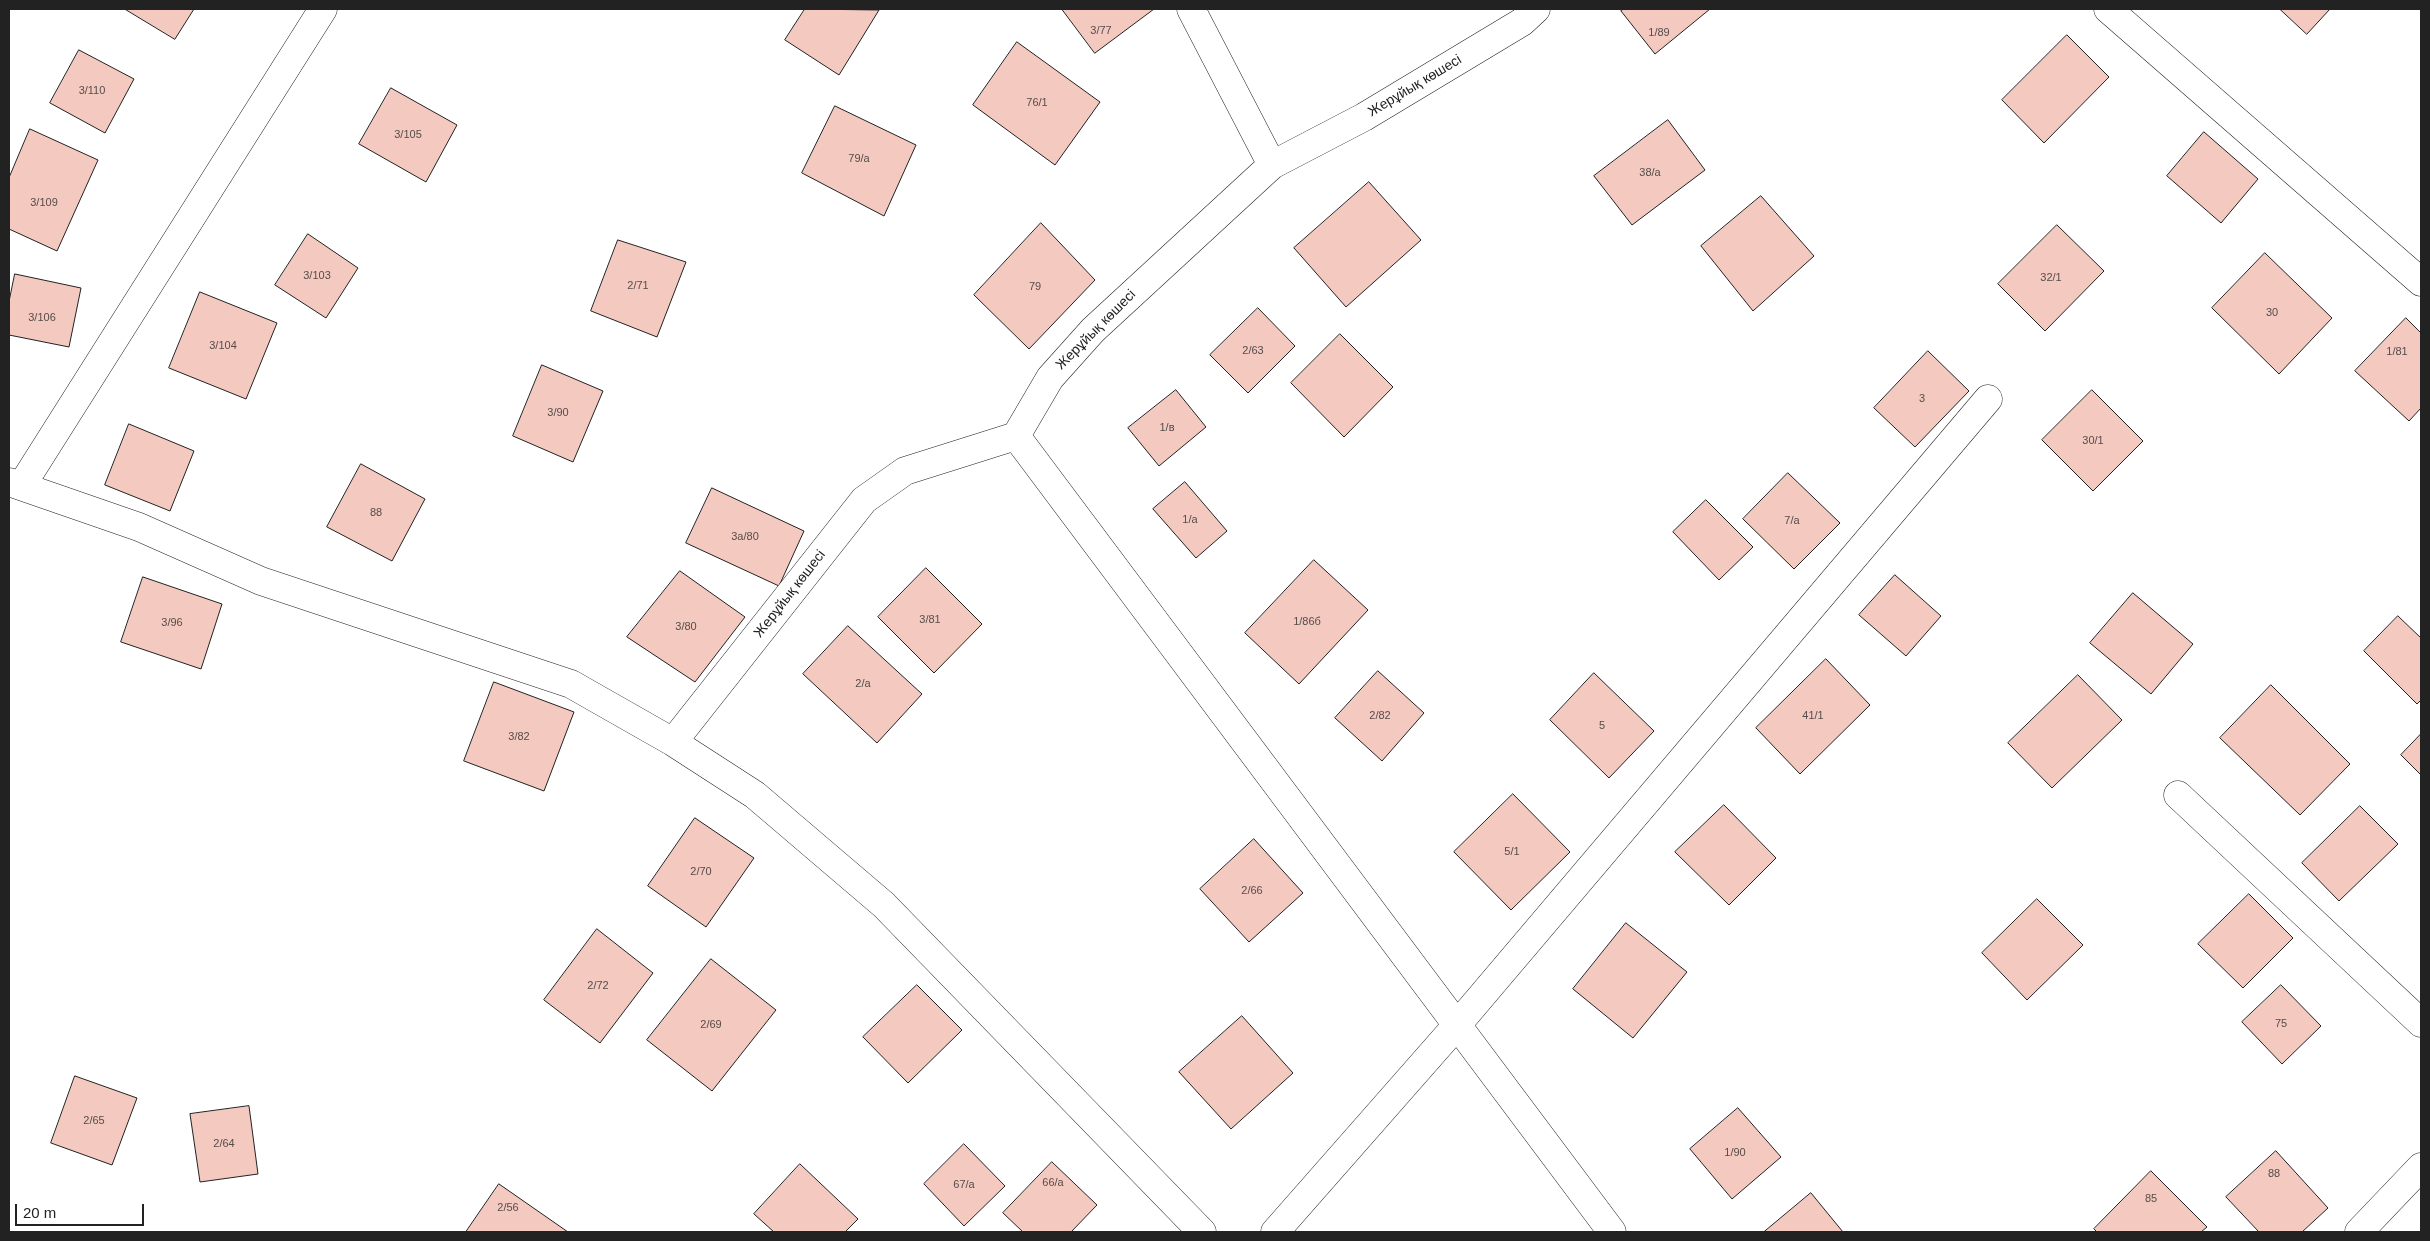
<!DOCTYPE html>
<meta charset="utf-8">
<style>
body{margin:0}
#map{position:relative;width:2430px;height:1241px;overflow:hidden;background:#fff;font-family:Helvetica,sans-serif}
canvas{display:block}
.frame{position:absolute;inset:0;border:10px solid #222;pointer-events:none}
.scale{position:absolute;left:15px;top:1204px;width:129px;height:22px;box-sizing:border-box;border:2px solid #222;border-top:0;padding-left:6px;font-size:15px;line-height:18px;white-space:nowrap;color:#222;-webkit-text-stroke:4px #fff;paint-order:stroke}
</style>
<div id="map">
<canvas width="2430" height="1241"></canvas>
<div class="frame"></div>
<div class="scale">20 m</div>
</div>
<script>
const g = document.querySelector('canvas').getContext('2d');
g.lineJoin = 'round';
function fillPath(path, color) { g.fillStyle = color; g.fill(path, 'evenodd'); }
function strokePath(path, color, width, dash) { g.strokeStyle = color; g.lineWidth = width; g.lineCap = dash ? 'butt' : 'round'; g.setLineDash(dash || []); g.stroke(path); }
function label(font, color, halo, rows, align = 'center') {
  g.font = font + ' Helvetica,sans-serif'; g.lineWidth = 4; g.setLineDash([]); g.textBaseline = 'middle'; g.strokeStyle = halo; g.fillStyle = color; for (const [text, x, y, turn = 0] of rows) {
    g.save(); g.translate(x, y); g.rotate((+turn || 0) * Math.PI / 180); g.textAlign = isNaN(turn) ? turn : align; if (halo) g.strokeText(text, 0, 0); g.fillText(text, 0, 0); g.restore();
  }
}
const building = new Path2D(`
 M 125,9 L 194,9 L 175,39 Z
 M 805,9 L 879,10 L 839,75 L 785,40 Z
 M 1062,9 L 1154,9 L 1095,53 Z
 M 1624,9 L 1710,9 L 1655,54 L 1621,11 Z
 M 2280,9 L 2330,9 L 2307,34 Z
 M 2067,35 L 2109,77 L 2044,143 L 2002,100 Z
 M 1017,42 L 1100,102 L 1055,165 L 973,105 Z
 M 79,50 L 134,79 L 105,133 L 50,103 Z
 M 391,88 L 457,125 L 426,182 L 359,144 Z
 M 835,106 L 916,145 L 884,216 L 802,173 Z
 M 1668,120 L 1705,170 L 1632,225 L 1594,176 Z
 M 30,129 L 98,160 L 57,251 L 9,229 L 9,178 Z
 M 2204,132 L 2258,179 L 2221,223 L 2167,176 Z
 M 1369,182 L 1421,240 L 1346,307 L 1294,248 Z
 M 1761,196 L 1814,256 L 1753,311 L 1701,246 Z
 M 1041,223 L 1095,280 L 1029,349 L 974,295 Z
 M 2057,225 L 2104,271 L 2045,331 L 1998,284 Z
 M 308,234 L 358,268 L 326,318 L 275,285 Z
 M 618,240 L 686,262 L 657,337 L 591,311 Z
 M 2265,253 L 2332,318 L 2279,374 L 2212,308 Z
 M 15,274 L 81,288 L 69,347 L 9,335 L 9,302 Z
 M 200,292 L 277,323 L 246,399 L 169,368 Z
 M 1258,308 L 1295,346 L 1248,393 L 1210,355 Z
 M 2406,318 L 2421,333 L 2421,408 L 2409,421 L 2355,371 Z
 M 1340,334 L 1393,387 L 1344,437 L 1291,383 Z
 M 1928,351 L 1969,391 L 1915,447 L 1874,408 Z
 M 542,365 L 603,391 L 573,462 L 513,436 Z
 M 1176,390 L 1206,427 L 1159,466 L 1128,428 Z
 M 2092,390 L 2143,441 L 2093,491 L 2042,440 Z
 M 129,424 L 194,451 L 170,511 L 105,485 Z
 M 361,464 L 425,499 L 392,561 L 327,527 Z
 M 1788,473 L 1840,523 L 1794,569 L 1743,519 Z
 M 1185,482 L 1227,531 L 1196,558 L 1153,509 Z
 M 712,488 L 804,531 L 779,586 L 686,543 Z
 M 1706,500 L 1753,547 L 1719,580 L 1673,532 Z
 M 1314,560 L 1368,610 L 1299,684 L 1245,633 Z
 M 926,568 L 982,624 L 934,673 L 878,617 Z
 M 680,571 L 745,617 L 695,682 L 627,637 Z
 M 1895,575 L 1941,616 L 1906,656 L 1859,615 Z
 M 143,577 L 222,604 L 201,669 L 121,642 Z
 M 2133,593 L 2193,644 L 2151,694 L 2090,643 Z
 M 2398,616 L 2421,638 L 2421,700 L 2417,704 L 2364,651 Z
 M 848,626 L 922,694 L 877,743 L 803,674 Z
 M 1826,659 L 1870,705 L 1800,774 L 1756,728 Z
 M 1378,671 L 1424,713 L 1382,761 L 1335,718 Z
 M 1594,673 L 1654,731 L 1609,778 L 1550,720 Z
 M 2078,675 L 2122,720 L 2052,788 L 2008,743 Z
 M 494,682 L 574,712 L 544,791 L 464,761 Z
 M 2271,685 L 2350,764 L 2300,815 L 2220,738 Z
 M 2421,734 L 2421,775 L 2401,755 Z
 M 1513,794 L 1570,852 L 1511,910 L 1454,852 Z
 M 1724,805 L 1776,858 L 1729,905 L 1675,852 Z
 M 2360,806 L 2398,844 L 2339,901 L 2302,863 Z
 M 695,818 L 754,858 L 706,927 L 648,886 Z
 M 1254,839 L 1303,893 L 1249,942 L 1200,889 Z
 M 2249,894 L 2293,938 L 2243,988 L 2198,944 Z
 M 2037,899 L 2083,945 L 2027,1000 L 1982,953 Z
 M 1626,923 L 1687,972 L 1633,1038 L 1573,989 Z
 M 597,929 L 653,973 L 600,1043 L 544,1000 Z
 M 711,959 L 776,1010 L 712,1091 L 647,1040 Z
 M 917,985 L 962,1030 L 908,1083 L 863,1037 Z
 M 2281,985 L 2321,1026 L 2282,1064 L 2242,1022 Z
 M 1242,1016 L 1293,1073 L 1231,1129 L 1179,1072 Z
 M 75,1076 L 137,1098 L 112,1165 L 51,1143 Z
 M 249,1106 L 258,1174 L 200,1182 L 190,1114 Z
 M 1738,1108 L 1781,1157 L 1732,1199 L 1690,1149 Z
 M 964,1144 L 1005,1186 L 964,1226 L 924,1184 Z
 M 2276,1151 L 2328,1208 L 2302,1232 L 2259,1232 L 2226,1197 Z
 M 1052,1162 L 1097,1205 L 1071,1232 L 1023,1232 L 1003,1213 Z
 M 800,1164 L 858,1219 L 845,1232 L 774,1232 L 754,1214 Z
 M 2151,1171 L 2207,1227 L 2201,1232 L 2097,1232 L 2094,1229 Z
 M 499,1184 L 568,1232 L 466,1232 Z
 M 1811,1193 L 1843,1232 L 1764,1232 Z`);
fillPath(building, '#f3c9c0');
strokePath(building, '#222', 1);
const minor = new Path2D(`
 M 1191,9 L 1272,165
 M 2108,9 L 2421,282
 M 1016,436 L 1612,1232
 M 9,482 L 139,527 L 261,581 L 571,684 L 673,742 L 755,795 L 884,905 L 1202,1232
 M 22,485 L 323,9
 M 673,742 L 864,500 L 905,471 L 1016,436 L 1050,378 L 1093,330 L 1272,165 L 1364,117 L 1522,22 L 1536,9
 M 2178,795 L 2421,1023
 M 1275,1232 L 1457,1025 L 1988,399
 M 2359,1232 L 2421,1167`);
strokePath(minor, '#222', 29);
strokePath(minor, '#fff', 28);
label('11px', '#564c4a', null, [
 ["3/77",1101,31],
 ["1/89",1659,33],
 ["3/110",92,91],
 ["76/1",1037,103],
 ["3/105",408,135],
 ["79/а",859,159],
 ["38/а",1650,173],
 ["3/109",44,203],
 ["3/103",317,276],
 ["32/1",2051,278],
 ["2/71",638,286],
 ["79",1035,287],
 ["30",2272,313],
 ["3/106",42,318],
 ["3/104",223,346],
 ["2/63",1253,351],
 ["1/81",2397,352],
 ["3",1922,399],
 ["3/90",558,413],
 ["1/в",1167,428],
 ["30/1",2093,441],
 ["88",376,513],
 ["1/а",1190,520],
 ["7/а",1792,521],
 ["3а/80",745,537],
 ["3/81",930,620],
 ["1/86б",1307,622],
 ["3/96",172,623],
 ["3/80",686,627],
 ["2/а",863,684],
 ["2/82",1380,716],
 ["41/1",1813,716],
 ["5",1602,726],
 ["3/82",519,737],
 ["5/1",1512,852],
 ["2/70",701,872],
 ["2/66",1252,891],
 ["2/72",598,986],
 ["75",2281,1024],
 ["2/69",711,1025],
 ["2/65",94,1121],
 ["2/64",224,1144],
 ["1/90",1735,1153],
 ["88",2274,1174],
 ["66/а",1053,1183],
 ["67/а",964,1185],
 ["85",2151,1199],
 ["2/56",508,1208]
]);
label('14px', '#222', '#fff', [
 ["Жерұйық көшесі",1415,86,-31],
 ["Жерұйық көшесі",1096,330,-45],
 ["Жерұйық көшесі",790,594,-52]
]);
</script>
